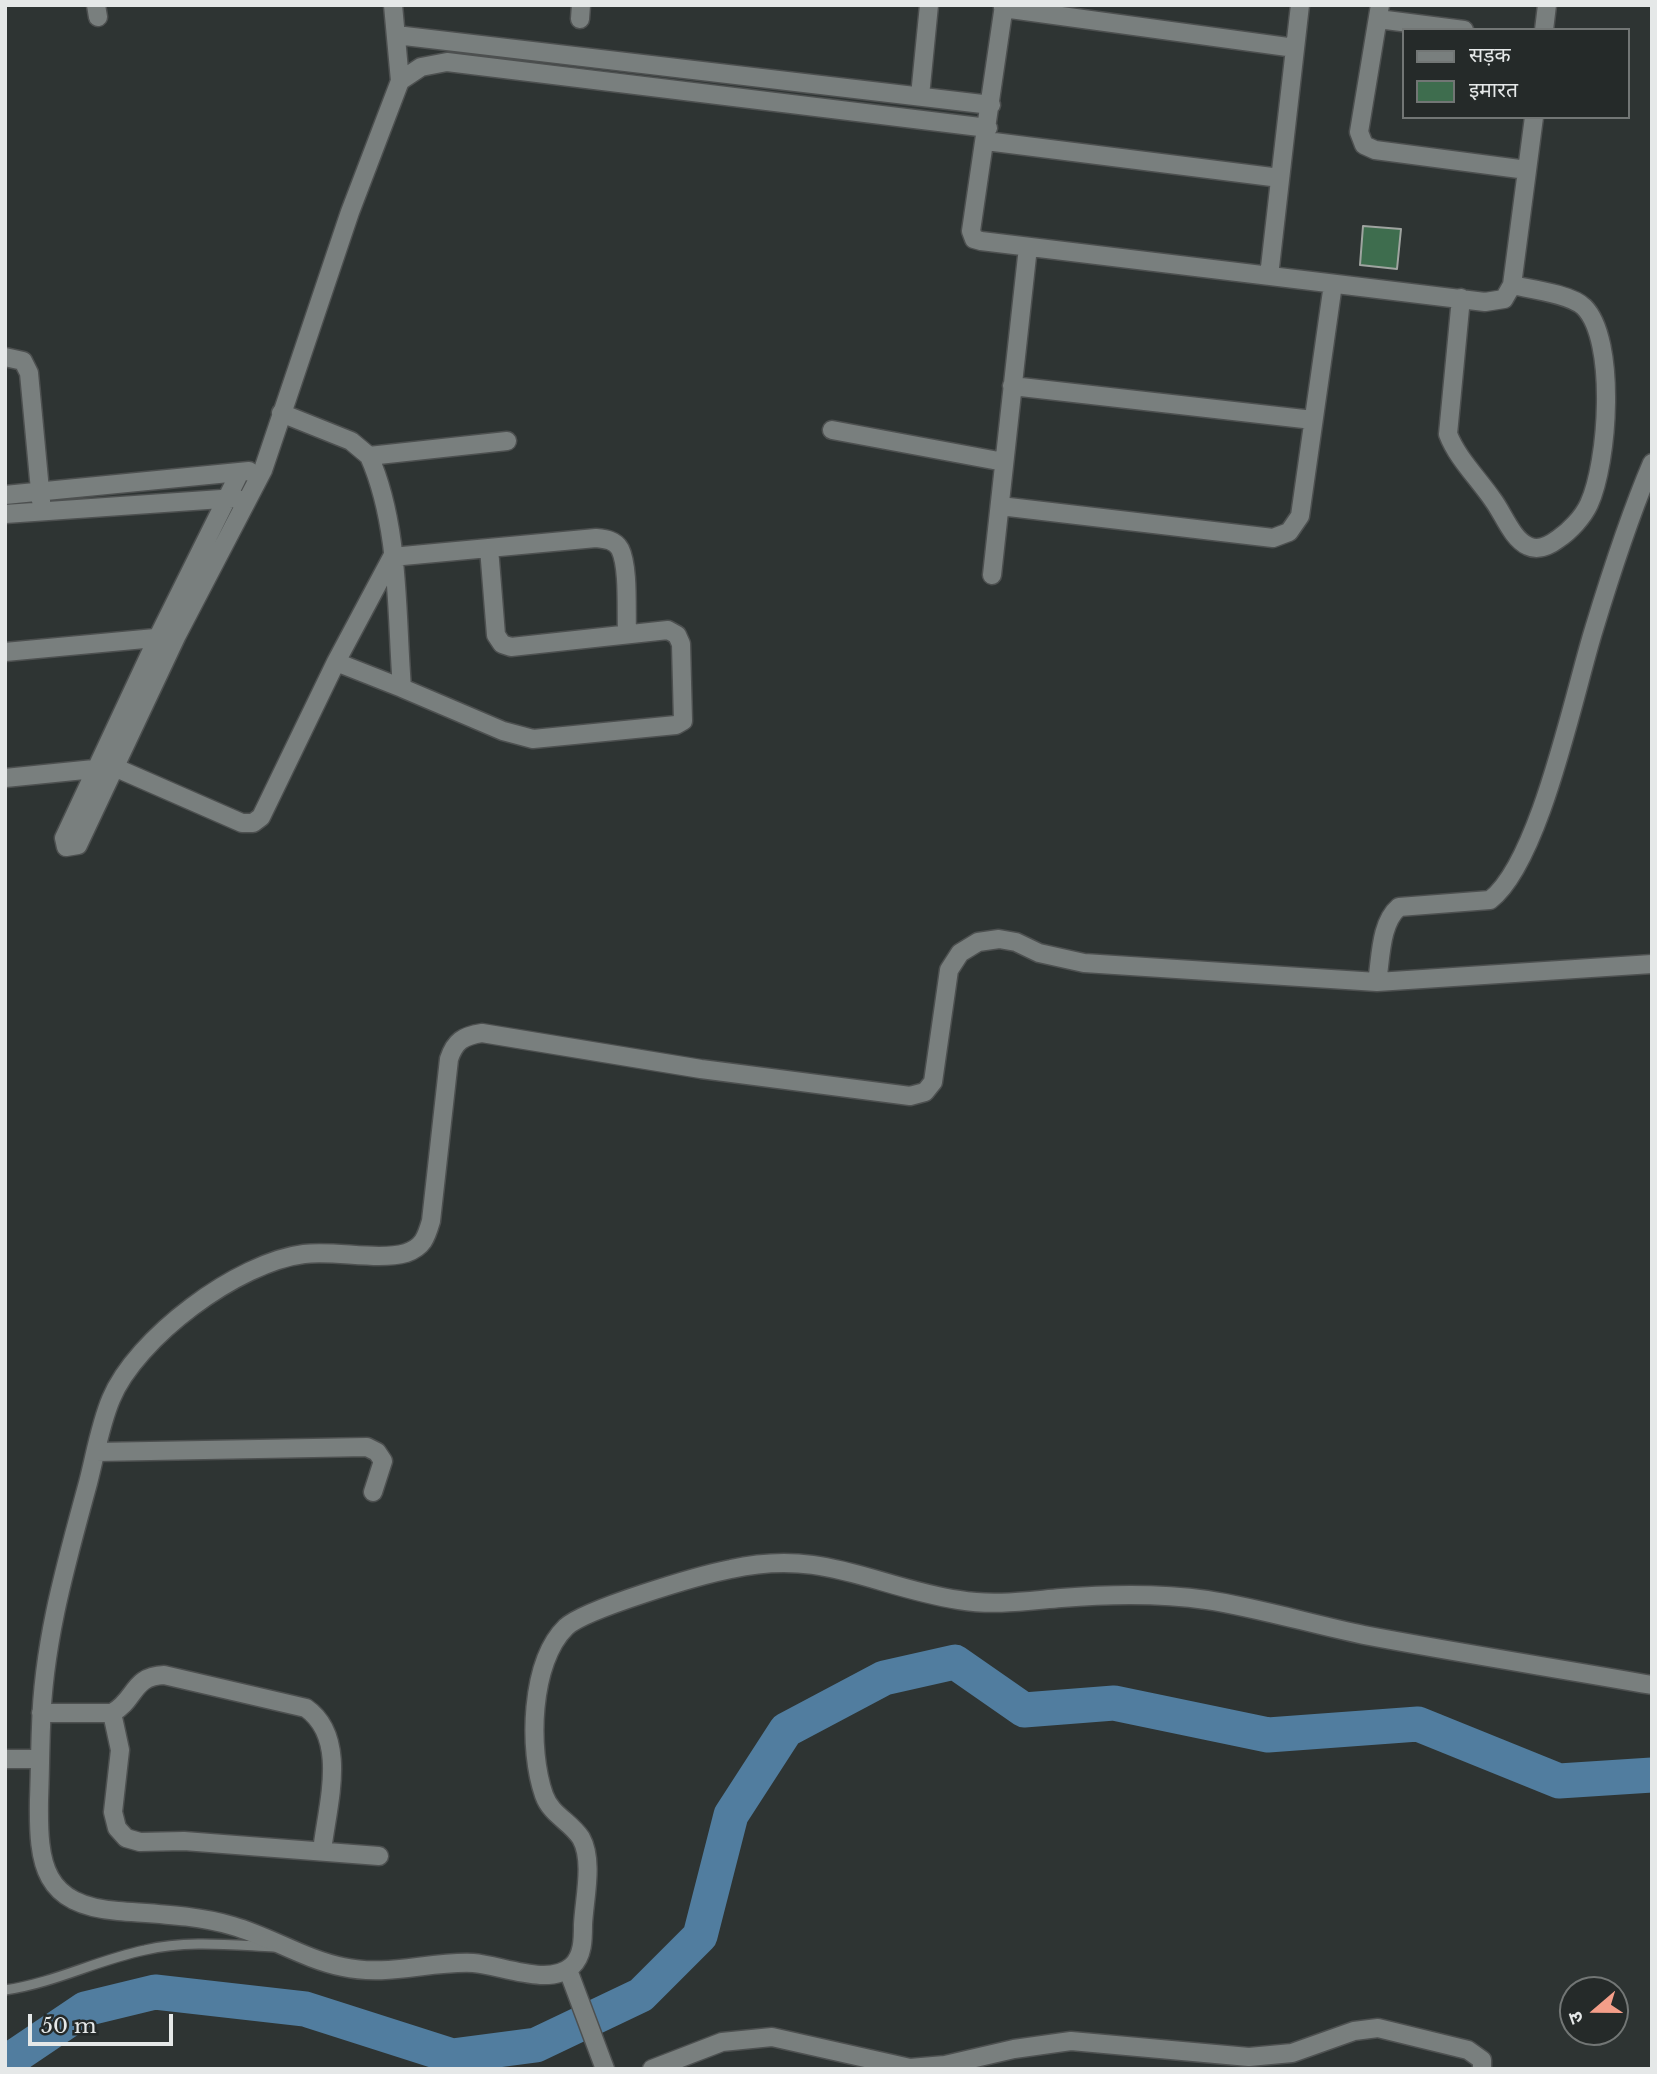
<!DOCTYPE html>
<meta charset="utf-8">
<style>
body{margin:0}
#map{position:relative;width:1657px;height:2074px;overflow:hidden;background:#2e3433;font-family:"Libre Baskerville","Noto Sans Devanagari",serif}
canvas{display:block}
.frame{position:absolute;inset:0;border:7px solid #e5e8e8;pointer-events:none}
.legend{position:absolute;left:1402px;top:28px;width:228px;height:91px;box-sizing:border-box;background:#252a29;border:2px solid #727675;margin:0;padding:9px 12px;list-style:none;font-size:21px;color:#e5e8e8}
.legend li{display:flex;align-items:center;gap:14px;height:35px}
.legend b{width:35px;border:2px solid #727675}
.north{position:absolute;left:1559px;top:1976px;width:70px;height:70px;box-sizing:border-box;background:#252a29;border:2px solid #727675;border-radius:50%;rotate:250deg;font-size:19px;font-weight:700;line-height:28px;text-align:center;color:#e5e8e8}
.north::after{content:'';display:block;margin:auto;width:24px;height:32px;background:#f49e89;clip-path:polygon(50% 0,100% 100%,50% 72%,0 100%)}
.scale{position:absolute;left:28px;top:2014px;width:145px;height:32px;box-sizing:border-box;border:4px solid #e5e8e8;border-top:0;padding-left:9px;font-size:21px;line-height:24px;white-space:nowrap;color:#e5e8e8;-webkit-text-stroke:5px #252a29;paint-order:stroke}
</style>
<div id="map">
<canvas width="1657" height="2074"></canvas>
<div class="frame"></div>
<ul class="legend">
<li><b style="height:9px;background:#797f7e"></b>सड़क</li>
<li><b style="height:19px;background:#3e6d4e"></b>इमारत</li>
</ul>
<div class="north">उ</div>
<div class="scale">50 m</div>
</div>
<script>
const g = document.querySelector('canvas').getContext('2d');
g.lineJoin = 'round';
function strokePath(path, color, width, dash) { g.strokeStyle = color; g.lineWidth = width; g.lineCap = dash ? 'butt' : 'round'; g.setLineDash(dash || []); g.stroke(path); }
function fillPath(path, color) { g.fillStyle = color; g.fill(path, 'evenodd'); }
strokePath(new Path2D(`
 M 5,2063 L 85,2009 L 155,1992 L 305,2009 L 452,2056 L 536,2045 L 641,1995 L 700,1936 L 731,1815 L 786,1730 L 884,1678 L 955,1662 L 1024,1710 L 1114,1703 L 1268,1735 L 1418,1724 L 1559,1781 L 1652,1775`), '#517d9f', 35);
const building = new Path2D(`
 M 1363,226 L 1401,229 L 1397,269 L 1360,265 Z`);
fillPath(building, '#3e6d4e');
strokePath(building, '#9fa4a0', 2);
const lane = new Path2D(`
 M 5,1990 C 54,1983 97,1960 145,1950 C 187,1940 231,1945 274,1947`);
const street = new Path2D(`
 M 96,5 L 98,17
 M 393,5 L 400,81
 M 1004,5 L 971,231 L 974,239 L 981,241 L 1485,302 L 1504,299 L 1512,285 L 1534,117
 M 1380,5 L 1359,132 L 1364,145 L 1375,150 L 1527,170
 M 1003,8 L 1295,48
 M 580,19 L 581,5
 M 1378,19 L 1464,30
 M 1544,30 L 1547,5
 M 396,35 L 991,105
 M 920,96 L 929,5
 M 986,141 L 1280,178
 M 1269,276 L 1300,5
 M 1461,298 L 1448,434 C 1457,458 1478,478 1493,500 C 1503,513 1512,539 1528,546 C 1538,551 1550,545 1558,539 C 1570,531 1583,517 1589,504 C 1608,463 1617,340 1584,307 C 1571,294 1530,289 1512,285
 M 5,357 L 23,361 L 29,373 L 41,501
 M 1012,386 L 1313,420
 M 281,413 L 351,441 L 369,456 L 507,441
 M 832,430 L 1004,462
 M 369,456 C 400,526 396,612 402,688 L 503,731 L 533,739 L 676,725 L 683,721 L 681,644 L 677,635 L 668,630 L 511,647 L 502,644 L 496,635 L 489,548
 M 1652,463 C 1629,517 1611,573 1594,629 C 1574,693 1540,862 1490,900 L 1399,907 C 1380,923 1381,958 1377,982 L 1084,963 L 1039,953 L 1016,942 L 999,939 L 978,942 L 960,953 L 949,970 L 933,1082 L 925,1092 L 910,1096 L 701,1069 L 482,1033 C 463,1036 455,1041 449,1059 L 431,1221 C 426,1238 423,1247 406,1253 C 377,1261 335,1250 304,1254 C 238,1262 136,1338 111,1399 C 100,1425 95,1456 88,1483 C 66,1564 43,1643 41,1727 C 40,1751 40,1775 39,1800 C 38,1865 43,1905 118,1911 C 156,1914 197,1915 233,1926 C 271,1937 304,1959 343,1967 C 387,1977 429,1961 473,1963 C 501,1965 549,1987 572,1966 C 583,1956 583,1939 583,1925 C 584,1900 594,1861 581,1838 C 570,1821 551,1815 544,1795 C 528,1750 530,1662 566,1627 C 585,1609 700,1575 731,1569 C 824,1548 874,1587 959,1600 C 994,1606 1026,1601 1061,1598 C 1110,1594 1158,1593 1207,1600 C 1259,1608 1311,1624 1364,1635 C 1459,1653 1556,1668 1652,1685
 M 240,472 L 158,637 L 64,838 L 66,847 L 78,845 L 177,635 L 263,470 L 350,212 L 400,81 L 421,67 L 447,62 L 988,128
 M 5,495 L 249,471
 M 1000,506 L 1273,538 L 1289,532 L 1300,516 L 1333,284
 M 5,514 L 236,498
 M 992,575 L 1028,247
 M 5,652 L 166,637
 M 336,662 L 402,688
 M 5,778 L 114,767 L 242,823 L 253,823 L 261,817 L 336,662 L 392,557 L 596,538 C 606,539 615,540 620,549 C 629,567 626,611 627,632
 M 1377,982 L 1652,964
 M 96,1452 L 367,1447 L 377,1452 L 383,1461 L 373,1492
 M 41,1713 L 112,1713 C 136,1700 132,1676 164,1675 L 306,1708 C 349,1738 327,1806 322,1851
 M 112,1713 L 120,1750 L 113,1812 L 117,1828 L 126,1838 L 140,1842 L 184,1841 L 379,1856
 M 5,1759 L 40,1759
 M 568,1970 L 605,2069
 M 652,2069 L 722,2042 L 772,2037 L 910,2068 L 945,2065 L 1014,2049 L 1071,2041 L 1249,2057 L 1292,2053 L 1354,2031 L 1378,2028 L 1468,2050 L 1482,2060 L 1482,2069`);
strokePath(lane, '#4d5050', 12);
strokePath(street, '#4d5050', 21);
strokePath(lane, '#797f7e', 9);
strokePath(street, '#797f7e', 18);
</script>
